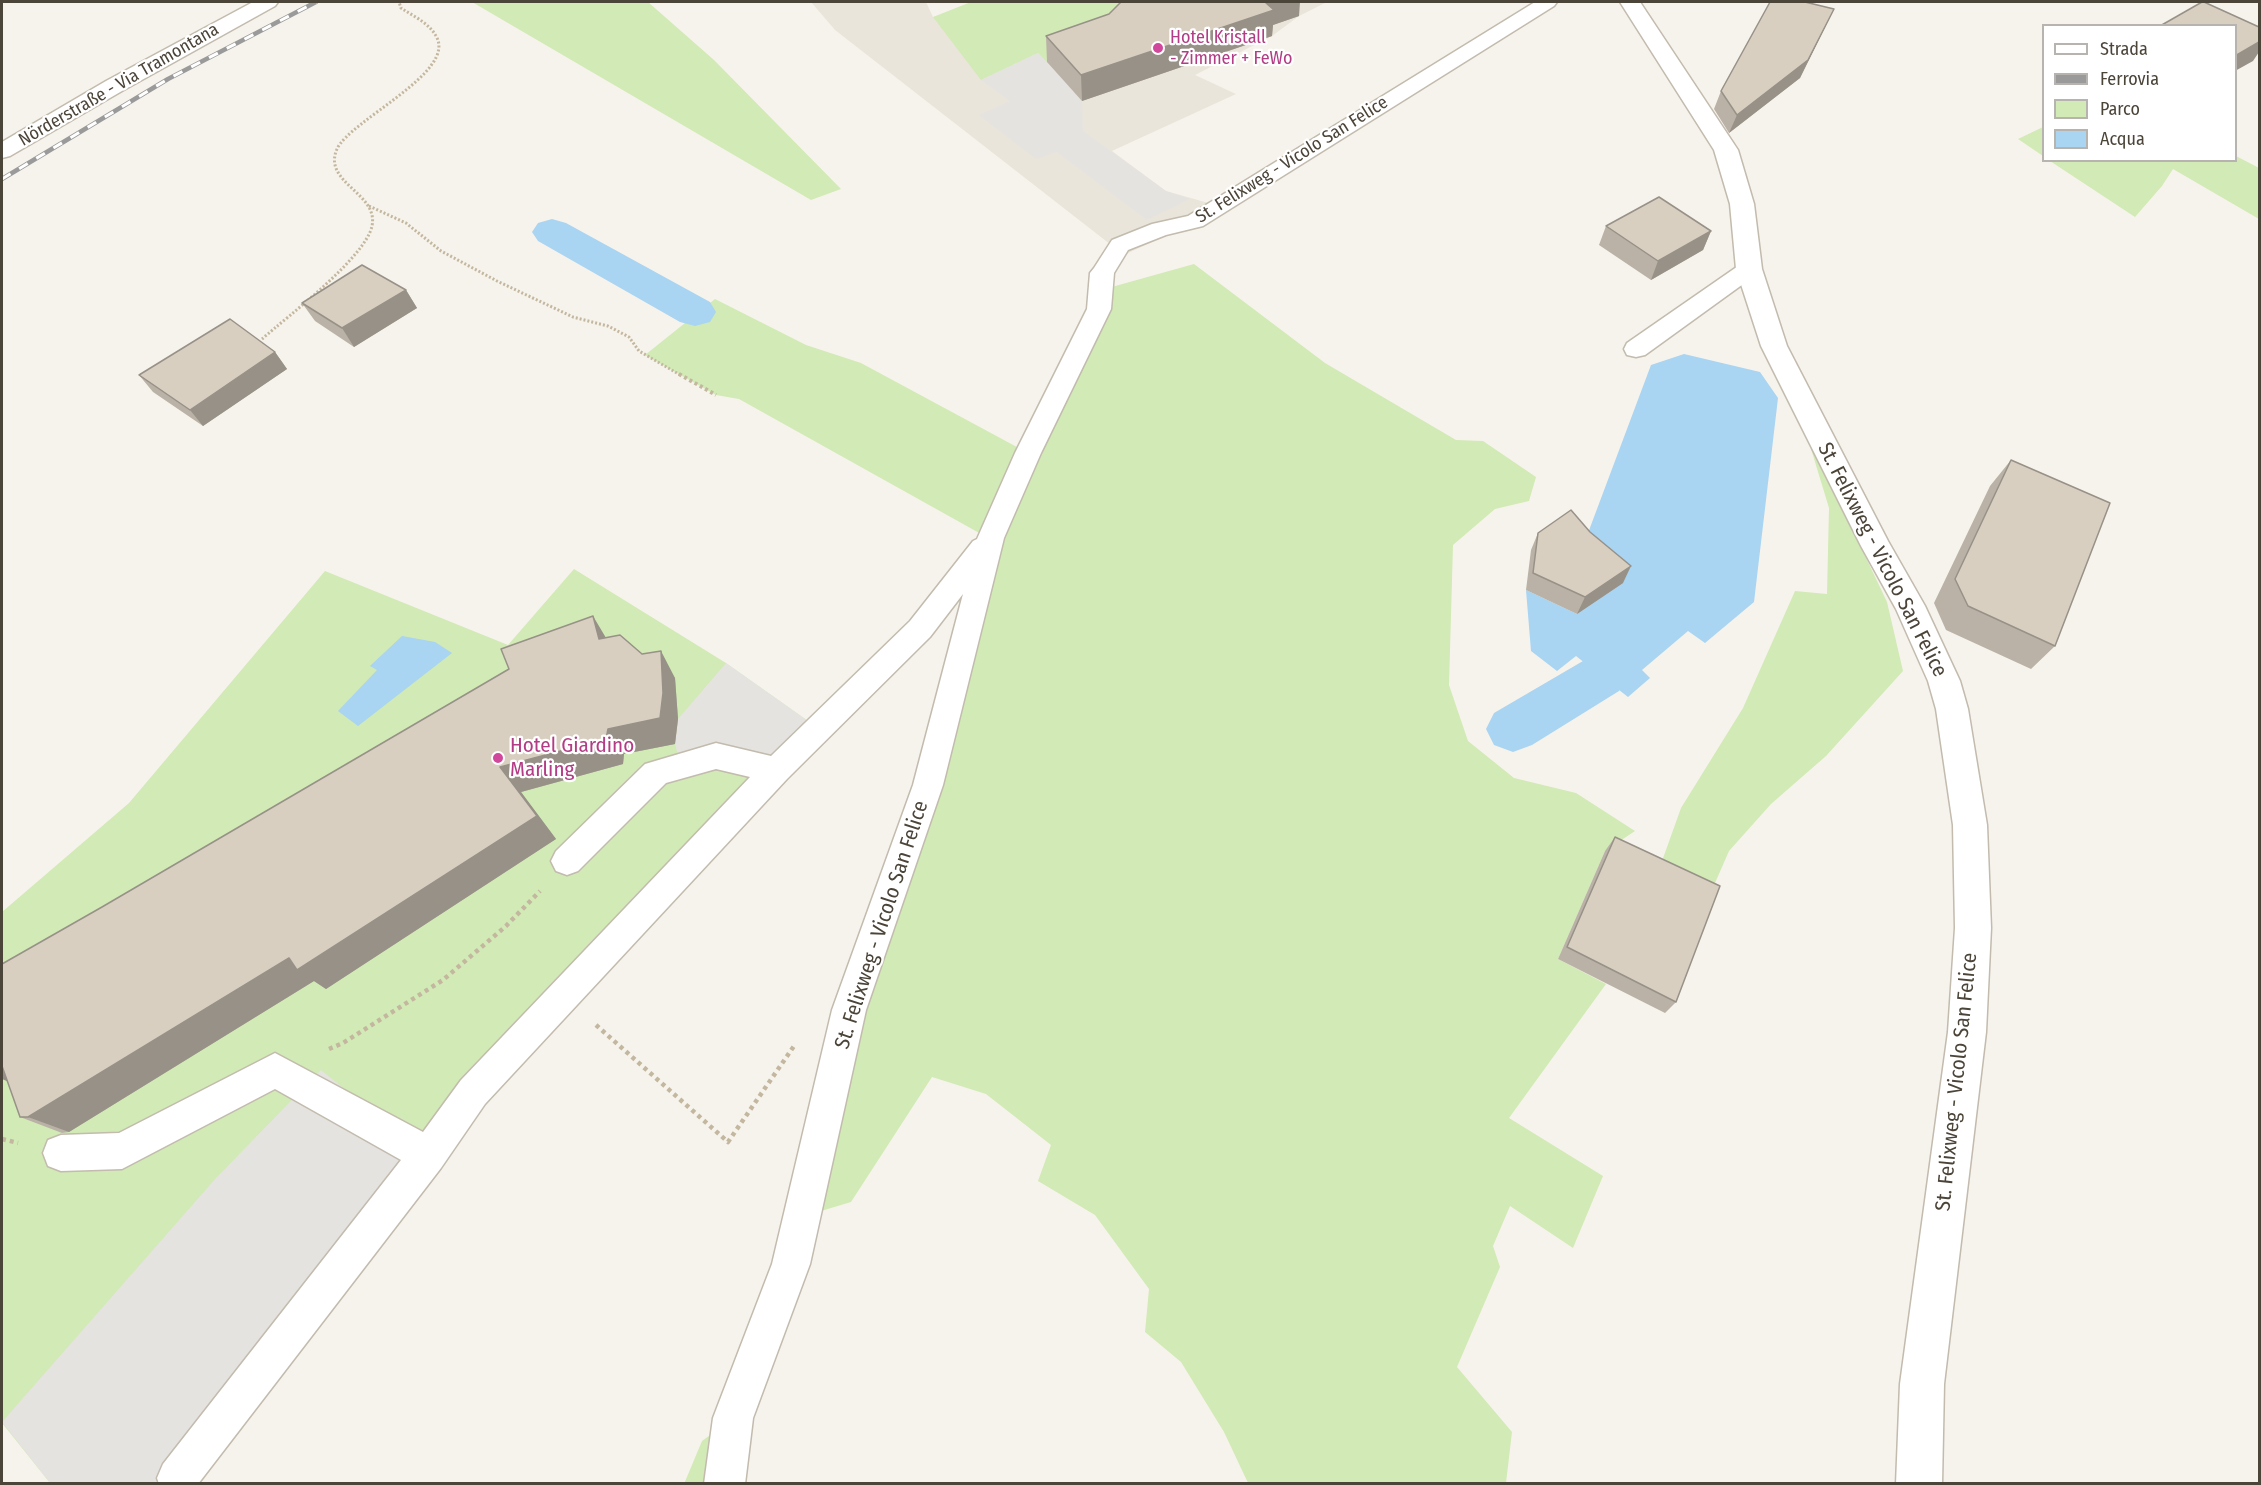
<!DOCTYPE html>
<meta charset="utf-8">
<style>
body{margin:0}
#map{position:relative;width:2261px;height:1485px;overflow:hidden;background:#f6f3ec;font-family:"Fira Sans Condensed",sans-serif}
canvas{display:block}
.frame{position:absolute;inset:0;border:3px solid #4b4439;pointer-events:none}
.legend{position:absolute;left:2042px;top:24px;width:195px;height:138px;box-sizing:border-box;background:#fff;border:2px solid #b7b4b0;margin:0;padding:8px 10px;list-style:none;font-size:18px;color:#4b4439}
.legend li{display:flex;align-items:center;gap:12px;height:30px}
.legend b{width:30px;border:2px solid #b7b4b0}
</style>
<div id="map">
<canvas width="2261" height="1485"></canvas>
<div class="frame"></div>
<ul class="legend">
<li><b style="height:8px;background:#fff"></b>Strada</li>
<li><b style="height:8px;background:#9a9a9a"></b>Ferrovia</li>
<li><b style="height:16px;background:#d2eab5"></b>Parco</li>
<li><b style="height:16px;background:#a9d4f2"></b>Acqua</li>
</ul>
</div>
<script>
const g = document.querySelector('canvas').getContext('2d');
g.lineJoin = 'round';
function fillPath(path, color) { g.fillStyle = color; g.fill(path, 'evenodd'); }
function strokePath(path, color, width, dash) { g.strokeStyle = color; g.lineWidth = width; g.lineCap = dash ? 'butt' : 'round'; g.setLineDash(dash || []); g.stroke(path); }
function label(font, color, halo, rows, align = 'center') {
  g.font = font + ' "Fira Sans Condensed",sans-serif'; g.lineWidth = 4.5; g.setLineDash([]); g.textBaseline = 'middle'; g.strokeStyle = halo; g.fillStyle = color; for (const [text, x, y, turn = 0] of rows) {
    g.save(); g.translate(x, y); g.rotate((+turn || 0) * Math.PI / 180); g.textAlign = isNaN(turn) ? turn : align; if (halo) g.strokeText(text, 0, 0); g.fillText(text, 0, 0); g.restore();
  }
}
fillPath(new Path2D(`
 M 811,2 L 926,2 L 933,17 L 1151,2 L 1327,2 L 1299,16 L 1272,36 L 1195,75 L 1236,94 L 1112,151 L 1166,191 L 1226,208 L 1124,255 L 835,30 Z`), '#eae5da');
fillPath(new Path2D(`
 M 472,2 L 648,2 L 714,60 L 841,189 L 811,200 Z
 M 971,2 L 1186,2 L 1047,62 L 1038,53 L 981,80 L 933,17 Z
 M 2043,127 L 2043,156 L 2018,139 Z
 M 2236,156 L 2259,168 L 2259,219 L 2173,169 L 2162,186 L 2135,217 L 2050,161 L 2236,160 Z
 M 1194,264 L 1325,363 L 1456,440 L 1483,441 L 1536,477 L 1529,501 L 1495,509 L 1453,545 L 1449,685 L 1468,741 L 1514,778 L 1576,793 L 1635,831 L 1605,851 L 1558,959 L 1606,984 L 1509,1118 L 1603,1176 L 1573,1248 L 1510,1206 L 1493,1246 L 1500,1267 L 1457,1367 L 1512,1432 L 1506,1483 L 1248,1483 L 1224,1432 L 1181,1362 L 1145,1332 L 1149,1289 L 1095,1215 L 1038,1181 L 1051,1145 L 986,1094 L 932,1077 L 851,1202 L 801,1217 L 990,539 L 739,399 L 716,395 L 645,355 L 715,299 L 806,345 L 861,363 L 1028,453 L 1101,290 Z
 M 1805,429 L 1887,602 L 1903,671 L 1826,756 L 1771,804 L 1729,851 L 1708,899 L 1657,875 L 1681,808 L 1743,708 L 1795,591 L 1827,594 L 1829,508 Z
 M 574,569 L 726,663 L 818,728 L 414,1145 L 155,1483 L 50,1483 L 2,1423 L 2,912 L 129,803 L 325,571 L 508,645 Z
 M 733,1418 L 724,1483 L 684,1484 L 702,1441 Z`), '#d2eab5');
fillPath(new Path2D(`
 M 1038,53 L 1082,101 L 1083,131 L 1166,191 L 1190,199 L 1147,220 L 1057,152 L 1036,159 L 979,115 L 1010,101 L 981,80 Z
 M 726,663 L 818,728 L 776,770 L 681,766 L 675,744 L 678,719 Z
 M 321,1070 L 414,1145 L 155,1483 L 50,1483 L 2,1422 L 216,1178 Z`), '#e5e3e0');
fillPath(new Path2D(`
 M 1684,354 L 1760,372 L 1778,398 L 1754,602 L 1705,643 L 1688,631 L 1642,670 L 1650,678 L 1628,697 L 1576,656 L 1557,671 L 1531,651 L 1526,590 L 1577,614 L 1582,549 L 1651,365 Z
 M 402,636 L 435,642 L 452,653 L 358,726 L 338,711 L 377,670 L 370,666 Z`), '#a9d4f2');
fillPath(new Path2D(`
 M 552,219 L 566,223 L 710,302 L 716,312 L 710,322 L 695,326 L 680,322 L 538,241 L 532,232 L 538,223 Z
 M 1601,655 L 1619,661 L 1627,676 L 1619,691 L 1532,745 L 1513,752 L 1494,745 L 1486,729 L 1494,713 L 1583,661 Z`), '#a9d4f2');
const lane = new Path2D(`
 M 1535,2 L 1557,2 L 1554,6 L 1203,226 L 1166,235 L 1128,250 L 1114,273 L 1111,309 L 1041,453 L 1004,538 L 943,785 L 866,1010 L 810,1264 L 753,1418 L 745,1484 L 704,1484 L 713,1418 L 772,1264 L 832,1010 L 913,785 L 963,594 L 930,637 L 787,779 L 485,1104 L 441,1168 L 198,1484 L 159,1484 L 157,1478 L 163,1464 L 401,1160 L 275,1089 L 122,1169 L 61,1171 L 48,1166 L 43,1153 L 48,1140 L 61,1135 L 119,1133 L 275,1053 L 423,1132 L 461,1080 L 750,777 L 716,769 L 666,783 L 578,871 L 567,875 L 556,871 L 551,861 L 556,851 L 645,764 L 716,743 L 771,756 L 910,621 L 973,541 L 977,539 L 1015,453 L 1087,309 L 1090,273 L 1094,268 L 1112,240 L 1152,224 L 1188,216 Z
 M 1749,262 L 1757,264 L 1760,269 L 1757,274 L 1645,355 L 1636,357 L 1627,355 L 1624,349 L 1627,343 L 1741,264 Z`);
const street = new Path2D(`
 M 253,2 L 278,2 L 275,6 L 122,91 L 10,156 L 2,158 L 2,142 L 106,81 Z
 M 1620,2 L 1640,2 L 1738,150 L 1754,204 L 1762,269 L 1787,346 L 1888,541 L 1925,606 L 1960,681 L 1968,709 L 1987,825 L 1991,928 L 1986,1032 L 1944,1384 L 1942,1484 L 1896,1484 L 1900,1384 L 1948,1032 L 1955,928 L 1953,825 L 1936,709 L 1928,681 L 1896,609 L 1861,546 L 1761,346 L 1736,269 L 1730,204 L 1714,150 Z`);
strokePath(lane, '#c2bbae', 3);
strokePath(street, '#c2bbae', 3);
strokePath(new Path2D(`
 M 369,206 L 406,223 L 441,251 L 497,281 L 573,317 L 608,326 L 629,337 L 639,351 L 682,376
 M 262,339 C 288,316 365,258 372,226 C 379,193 322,183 337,149 C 350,120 458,72 436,36 C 429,23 413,16 401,8 L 399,2`), '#c4b79f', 3, [2, 2]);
strokePath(new Path2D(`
 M 679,374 L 716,395`), '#c4b79f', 4, [3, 3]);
strokePath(new Path2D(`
 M 596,1025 L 728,1142 L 794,1046
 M 329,1049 L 343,1043 L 443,980 L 506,926 L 540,891
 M 2,1139 L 18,1143`), '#c4b79f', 4.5, [4, 4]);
fillPath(lane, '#fff');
fillPath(street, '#fff');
const rail = new Path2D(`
 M 2,179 L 168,79 L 316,2`);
strokePath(rail, '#9a9a9a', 4.5);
strokePath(rail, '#fff', 3, [10]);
fillPath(new Path2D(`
 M 1834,9 L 1800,78 L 1729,133 L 1714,109 L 1721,91 Z
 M 1109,14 L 1299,16 L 1273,25 L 1272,36 L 1082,101 L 1047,62 L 1046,36 Z
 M 1606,226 L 1711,231 L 1703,250 L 1651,280 L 1599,245 Z
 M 406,290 L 417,308 L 354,347 L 315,321 L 302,303 Z
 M 275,352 L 287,369 L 203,426 L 153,392 L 139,375 Z
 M 2011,460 L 2055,646 L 2031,669 L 1946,630 L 1934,603 L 1990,486 Z
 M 1538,533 L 1623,583 L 1577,614 L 1526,590 L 1531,550 Z
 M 606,638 L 642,654 L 675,678 L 678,719 L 675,744 L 624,754 L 623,764 L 521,792 L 556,839 L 326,989 L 314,981 L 69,1132 L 62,1133 L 20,1117 L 102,907 L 509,669 Z
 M 1615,837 L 1676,1002 L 1665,1013 L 1558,959 L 1605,851 Z`), '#bab2a6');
fillPath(new Path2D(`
 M 1269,2 L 1300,2 L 1299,16 L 1273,25 L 1272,36 L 1082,101 L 1081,75 Z
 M 1834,9 L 1800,78 L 1729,133 L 1737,115 Z
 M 2259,42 L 2259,52 L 2253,61 L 2235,71 L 2235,56 Z
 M 1711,231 L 1703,250 L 1651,280 L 1658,261 Z
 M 406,290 L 417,308 L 354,347 L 342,328 Z
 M 275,352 L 287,369 L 203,426 L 190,410 Z
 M 1631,566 L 1623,583 L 1577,614 L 1585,597 Z
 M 593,616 L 609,643 L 599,639 Z
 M 661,651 L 675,678 L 678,719 L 675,744 L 624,754 L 623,764 L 521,792 L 556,839 L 326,989 L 314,981 L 69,1132 L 28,1117 L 500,767 L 608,729 Z
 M 2,1056 L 16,1085 L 2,1079 Z`), '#979187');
const building = new Path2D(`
 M 1121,2 L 1269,2 L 1266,3 L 1274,10 L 1081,75 L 1046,36 L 1109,14 Z
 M 1770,2 L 1805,2 L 1834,9 L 1808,60 L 1737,115 L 1721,91 Z
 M 2202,2 L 2204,2 L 2259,27 L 2259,42 L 2235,56 L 2235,26 L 2160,26 Z
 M 1659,197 L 1711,231 L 1658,261 L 1606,226 Z
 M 362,265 L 406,290 L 342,328 L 302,303 Z
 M 230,319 L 275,352 L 190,410 L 139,375 Z
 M 2011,460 L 2110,503 L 2055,646 L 1968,606 L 1955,579 Z
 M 1571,510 L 1590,532 L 1631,566 L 1585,597 L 1533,573 L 1538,533 Z
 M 593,616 L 599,639 L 620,635 L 642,654 L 661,651 L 663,693 L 660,718 L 608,729 L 606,739 L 500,767 L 537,816 L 297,970 L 289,958 L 28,1117 L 20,1117 L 2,1066 L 2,964 L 102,907 L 509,669 L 501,649 Z
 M 1615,837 L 1720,886 L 1676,1002 L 1567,947 Z`);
fillPath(building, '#d8cfc1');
strokePath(building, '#979187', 1.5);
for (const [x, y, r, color] of [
 [1158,48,6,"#d1479c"],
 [498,758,6,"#d1479c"]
]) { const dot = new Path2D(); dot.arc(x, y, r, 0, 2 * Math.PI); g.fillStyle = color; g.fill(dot); strokePath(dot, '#fff', 2); }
label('18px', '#b23c85', '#fff', [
 ["Hotel Kristall",1170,38],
 ["- Zimmer + FeWo",1170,59]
], 'left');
label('18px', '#4b4439', '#fff', [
 ["Nörderstraße - Via Tramontana",119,85,-30],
 ["St. Felixweg - Vicolo San Felice",1292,160,-32]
]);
label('21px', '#4b4439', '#fff', [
 ["St. Felixweg - Vicolo San Felice",1882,560,63],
 ["St. Felixweg - Vicolo San Felice",882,925,-72],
 ["St. Felixweg - Vicolo San Felice",1957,1082,-84]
]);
label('21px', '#b23c85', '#fff', [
 ["Hotel Giardino",510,746],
 ["Marling",510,770]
], 'left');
</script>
